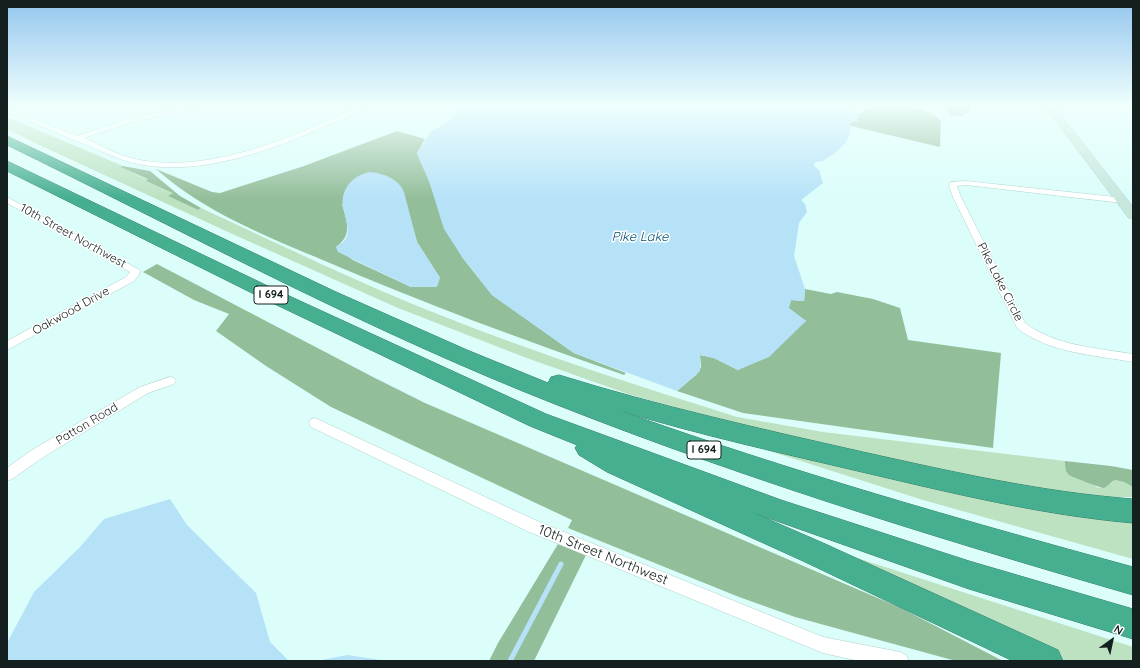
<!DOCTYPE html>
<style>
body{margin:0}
#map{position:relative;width:1140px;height:668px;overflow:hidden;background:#dbfefb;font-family:Quicksand,sans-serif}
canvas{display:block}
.frame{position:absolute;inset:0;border:8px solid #13201f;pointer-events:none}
.north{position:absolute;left:1092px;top:620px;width:40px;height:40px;-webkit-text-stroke:3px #fff;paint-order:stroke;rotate:33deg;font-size:11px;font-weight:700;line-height:16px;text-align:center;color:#13201f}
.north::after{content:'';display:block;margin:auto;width:14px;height:18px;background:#13201f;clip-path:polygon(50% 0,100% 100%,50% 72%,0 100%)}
</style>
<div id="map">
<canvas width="1140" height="668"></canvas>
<div class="frame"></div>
<div class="north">N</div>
</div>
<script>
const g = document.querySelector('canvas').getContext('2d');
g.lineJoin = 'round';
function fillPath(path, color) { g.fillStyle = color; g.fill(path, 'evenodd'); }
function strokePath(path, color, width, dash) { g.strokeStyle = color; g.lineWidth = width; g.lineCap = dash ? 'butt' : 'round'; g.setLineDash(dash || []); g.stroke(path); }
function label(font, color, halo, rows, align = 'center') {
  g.font = font + ' Quicksand,sans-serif'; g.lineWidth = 3; g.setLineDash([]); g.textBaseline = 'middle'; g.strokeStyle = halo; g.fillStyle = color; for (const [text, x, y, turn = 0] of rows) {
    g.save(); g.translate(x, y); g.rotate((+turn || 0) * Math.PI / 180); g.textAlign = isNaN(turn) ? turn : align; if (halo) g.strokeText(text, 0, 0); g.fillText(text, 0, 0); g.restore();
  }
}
fillPath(new Path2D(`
 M 7,117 L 123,166 L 120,167 L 149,180 L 146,181 L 174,193 L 168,196 L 198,210 L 201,208 C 281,245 363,285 445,317 C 541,355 639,386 737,417 L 823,432 L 1065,461 L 1065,468 L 1082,481 L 1092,483 L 1098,488 L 1107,486 L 1115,480 L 1124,482 L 1133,487 L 1133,497 L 1094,497 L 954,474 L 746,427 L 628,394 L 524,357 L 398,308 L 228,232 L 35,143 L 7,129 Z
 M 754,446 L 1133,518 L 1133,559 L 923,500 Z
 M 848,555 L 1133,647 L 1133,661 L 1066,661 L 848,561 Z`), '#bce2c1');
fillPath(new Path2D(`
 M 869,106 C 893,106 922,102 941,121 L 940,147 L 851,126 L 850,123 L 856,121 L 860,116 L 857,115 L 864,111 Z
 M 397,131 L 425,139 L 417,153 L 462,257 L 492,295 L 574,353 L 626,373 L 624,375 C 523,340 423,303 325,261 C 266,236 204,212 156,169 L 212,192 L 220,193 L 304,166 ZM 342,204 L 410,218 L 417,242 L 440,278 L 424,286 L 411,287 L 353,260 L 336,247 C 353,235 347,222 342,204 Z
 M 123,166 L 150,171 L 180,196 L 201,208 L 198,210 L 168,196 L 173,193 L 146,181 L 148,179 L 120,167 Z
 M 157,264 L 373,377 L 425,403 L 901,608 L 1003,661 L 956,661 L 795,617 L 739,597 L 568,528 L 572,520 L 331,407 L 266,366 L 216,331 L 229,314 L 194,300 L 143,272 Z
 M 805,289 L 831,294 L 837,292 L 873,299 L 900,308 L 908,340 L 1001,353 L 993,448 L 743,413 L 677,391 L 697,374 L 701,367 L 700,355 L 714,358 L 738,370 L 806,321 L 788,308 L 791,300 L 804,301 Z
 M 1065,461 L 1111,466 L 1133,470 L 1133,487 L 1124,482 L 1115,480 C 1111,482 1108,486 1104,488 C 1101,488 1071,477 1068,474 C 1065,470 1065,466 1065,461 Z
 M 558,544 L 586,555 L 534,661 L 489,661 L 498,643 Z`), '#93be9a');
fillPath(new Path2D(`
 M 460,106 L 843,106 L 845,109 L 860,116 L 856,121 L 850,123 C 853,142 837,152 823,161 C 821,162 817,161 814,163 L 814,166 L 819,170 L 823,183 L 801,200 L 805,204 L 807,212 L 799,223 L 794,256 L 805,289 L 804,301 L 791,300 L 789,308 L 806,321 L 769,357 L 738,370 L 714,358 L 700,355 L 700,371 L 677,391 L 574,353 L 492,295 L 462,257 L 444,229 L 429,181 L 417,153 L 431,131 L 438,128 L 451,119 Z
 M 369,172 C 383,173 399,179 404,192 L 417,242 L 440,278 L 437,287 L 411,287 L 338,252 L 336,247 C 340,244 345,242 347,236 C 350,228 344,215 343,206 C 340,189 354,175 369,172 Z
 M 170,499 L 187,525 L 256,593 L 270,642 L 289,661 L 7,661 L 7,643 L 34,592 L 80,547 L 104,519 Z
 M 347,655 L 388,661 L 317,661 Z`), '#b6e2f8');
strokePath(new Path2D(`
 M 510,661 L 561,564`), '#b6e2f8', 5);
const street = new Path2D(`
 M 195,106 L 206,106 L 203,108 L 135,121 L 84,138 C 101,145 117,155 135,159 C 208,175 294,137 359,106 L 366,106 C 356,115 338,121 326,126 C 266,153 184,182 120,159 L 7,112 L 7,108 L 77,136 L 132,118 Z
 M 966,181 L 1125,198 L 1126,200 L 1125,202 L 1122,203 L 966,185 L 957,186 L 961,197 L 1025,323 C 1056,346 1096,348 1133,354 L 1133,362 C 1094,355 1049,353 1017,328 L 953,197 L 949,186 L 951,182 Z
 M 7,197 L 138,269 L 140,271 L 139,275 L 134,281 L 7,350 L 7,341 L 126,277 L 130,272 L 7,203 Z
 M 170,377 L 174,378 L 176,381 L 174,384 L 148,393 L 42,458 L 12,479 L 7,481 L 7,468 L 32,450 L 140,387 Z
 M 315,418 L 537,521 L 823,637 L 900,652 L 906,655 L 909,661 L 859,661 L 823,653 L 527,531 L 311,427 L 309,423 L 311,419 Z`);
const secondary = new Path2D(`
 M 1045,106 L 1054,106 L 1133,207 L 1133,219 L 1129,218 Z`);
const highway = new Path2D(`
 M 7,136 L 336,292 L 467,350 L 548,383 L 551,377 L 559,375 C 659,406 761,429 863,452 C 953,472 1041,492 1133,499 L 1133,523 C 1041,515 952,493 862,472 C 781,453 700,435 621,411 C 789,471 961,520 1133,567 L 1133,595 C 926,535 719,471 520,390 C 344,318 177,228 7,145 Z
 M 7,161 L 274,289 L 546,414 L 781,500 L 969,561 L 1133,609 L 1133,639 L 969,589 L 754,513 L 823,543 L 1058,650 L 1063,661 L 1013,661 L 803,561 L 607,472 L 579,455 L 575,448 L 577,445 L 530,426 L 260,297 L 7,171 Z`);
strokePath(street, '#aed0cd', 1);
strokePath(secondary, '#aed0cd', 1);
strokePath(highway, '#347d68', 1);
fillPath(street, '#fff');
fillPath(secondary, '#c7e7dd');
fillPath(highway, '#45af8f');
fillPath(new Path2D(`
 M 942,106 L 972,106 L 969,112 L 968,112 L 967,114 L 964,114 L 963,116 L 951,116 Z`), '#9ab6bb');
const building = new Path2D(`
 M 952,106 L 970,106 L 965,106 L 967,108 L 954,108 Z`);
fillPath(building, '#b3d4da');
strokePath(building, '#7d9499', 1);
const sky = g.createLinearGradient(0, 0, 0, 199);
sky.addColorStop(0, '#94c6ee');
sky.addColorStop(0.53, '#effffd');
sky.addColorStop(1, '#effffd00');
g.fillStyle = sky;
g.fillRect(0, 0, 1140, 199);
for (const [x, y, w] of [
 [271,295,34],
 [704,450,34]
]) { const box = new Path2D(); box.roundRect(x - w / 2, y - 9, w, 18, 3); g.fillStyle = '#fff'; g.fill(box); strokePath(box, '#13201f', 1); }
label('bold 11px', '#13201f', null, [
 ["I 694",271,295],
 ["I 694",704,450]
]);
label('12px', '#13201f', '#fff', [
 ["10th Street Northwest",73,236,29],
 ["Pike Lake Circle",1000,282,63],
 ["Oakwood Drive",71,311,-29],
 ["Patton Road",87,424,-31]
]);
label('italic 13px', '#034e6a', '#fff', [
 ["Pike Lake",640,237]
]);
label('14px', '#13201f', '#fff', [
 ["10th Street Northwest",603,555,22]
]);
</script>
